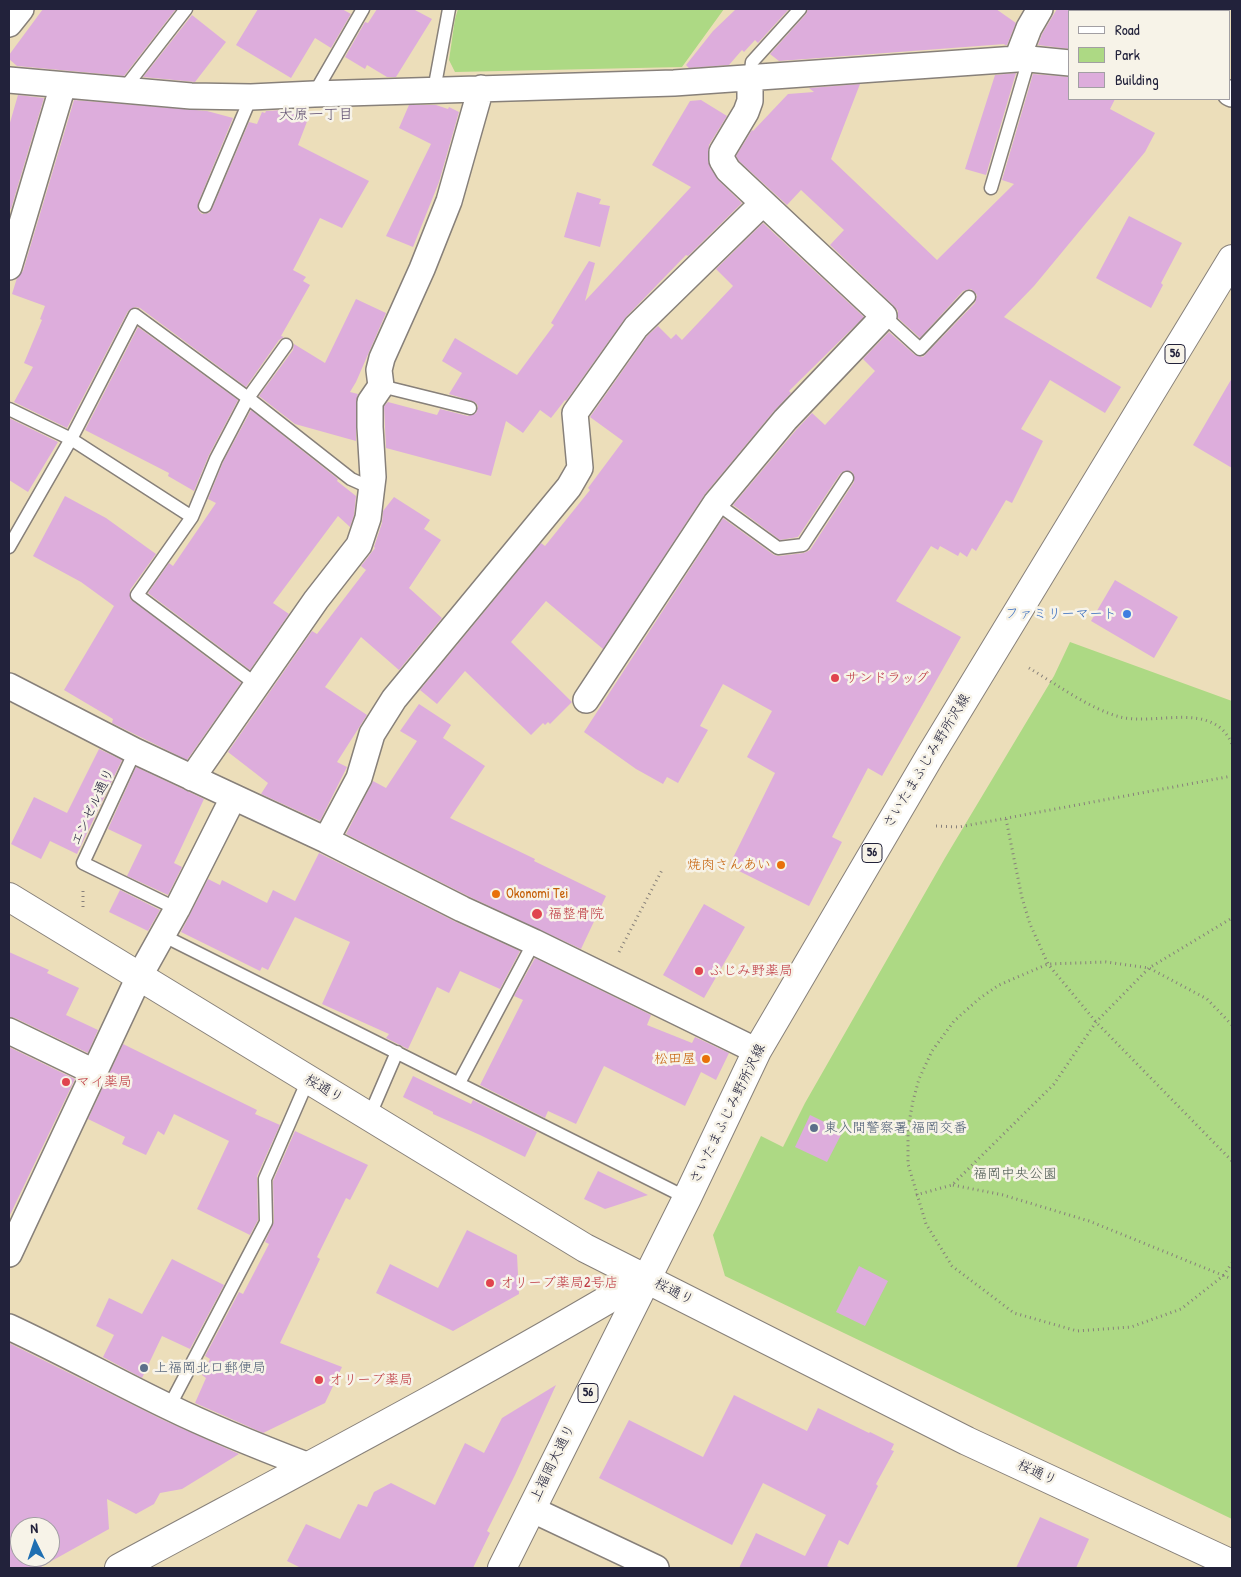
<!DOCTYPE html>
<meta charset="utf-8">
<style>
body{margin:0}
#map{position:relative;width:1241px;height:1577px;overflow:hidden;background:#ecdeba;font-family:"Patrick Hand",sans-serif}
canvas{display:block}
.frame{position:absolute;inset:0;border:10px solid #22223b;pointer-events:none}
.legend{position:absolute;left:1068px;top:10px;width:162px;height:90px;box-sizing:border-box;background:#f7f3e8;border:1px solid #a29fa3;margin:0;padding:6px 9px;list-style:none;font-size:15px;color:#22223b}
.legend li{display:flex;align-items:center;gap:10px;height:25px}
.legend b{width:25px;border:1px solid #a29fa3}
.north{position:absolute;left:10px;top:1517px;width:50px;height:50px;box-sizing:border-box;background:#f7f3e8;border:1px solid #a29fa3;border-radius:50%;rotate:356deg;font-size:14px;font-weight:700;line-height:20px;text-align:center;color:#22223b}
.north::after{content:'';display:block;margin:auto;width:18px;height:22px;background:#1f6fb2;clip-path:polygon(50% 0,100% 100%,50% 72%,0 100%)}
</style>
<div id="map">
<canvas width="1241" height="1577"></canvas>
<div class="frame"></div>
<ul class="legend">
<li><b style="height:6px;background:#fff"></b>Road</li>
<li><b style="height:14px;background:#add984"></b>Park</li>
<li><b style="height:14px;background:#ddaddc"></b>Building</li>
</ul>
<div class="north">N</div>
</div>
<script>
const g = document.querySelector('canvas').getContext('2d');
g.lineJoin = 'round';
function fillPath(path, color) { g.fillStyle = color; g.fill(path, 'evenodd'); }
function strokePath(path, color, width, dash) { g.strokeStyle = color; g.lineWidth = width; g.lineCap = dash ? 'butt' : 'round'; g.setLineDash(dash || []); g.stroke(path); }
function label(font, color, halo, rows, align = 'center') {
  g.font = font + ' "Patrick Hand","Klee One",sans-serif'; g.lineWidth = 5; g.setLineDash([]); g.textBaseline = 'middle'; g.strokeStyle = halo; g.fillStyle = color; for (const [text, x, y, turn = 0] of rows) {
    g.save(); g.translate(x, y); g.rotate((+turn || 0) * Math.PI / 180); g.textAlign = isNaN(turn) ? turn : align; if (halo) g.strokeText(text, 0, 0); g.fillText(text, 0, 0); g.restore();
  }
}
fillPath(new Path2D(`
 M 458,9 L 724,9 L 682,67 L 455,72 L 449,60 L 455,19 Z
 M 1070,642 L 1232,701 L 1232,1519 L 725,1276 L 713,1235 L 761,1136 L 783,1147 L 805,1103 L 945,858 L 1054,676 Z`), '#add984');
fillPath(new Path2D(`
 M 43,9 L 176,9 L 124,76 L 17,66 L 9,59 L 9,55 Z
 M 258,9 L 342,9 L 351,14 L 331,48 L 315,38 L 291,78 L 236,45 Z
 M 377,9 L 413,9 L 432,19 L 396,77 L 387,77 L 367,65 L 365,69 L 345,57 L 365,22 L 368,23 Z
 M 736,9 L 789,9 L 758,43 L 755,40 L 744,52 L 742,50 L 729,65 L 689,68 L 686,65 L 713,31 Z
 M 808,9 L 996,9 L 1016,23 L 1007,45 L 1004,45 L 1005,44 L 779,61 L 770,54 L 806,14 Z
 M 1057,9 L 1070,9 L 1070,49 L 1038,45 L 1042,34 Z
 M 192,15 L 226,42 L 195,82 L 143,77 Z
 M 1016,73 L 986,175 L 965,169 L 995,75 Z
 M 1033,74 L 1070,77 L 1070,99 L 1115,99 L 1110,109 L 1155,133 L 1145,152 L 1034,286 L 1004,317 L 1121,387 L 1105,413 L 1050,380 L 1021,429 L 1043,441 L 1012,503 L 1006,500 L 976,551 L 972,548 L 967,557 L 960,552 L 958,556 L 940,546 L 938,550 L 931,546 L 896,601 L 961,637 L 882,776 L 868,768 L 832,837 L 842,842 L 809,906 L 729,866 L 775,773 L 747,757 L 772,711 L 723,684 L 700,726 L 708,730 L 678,783 L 667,777 L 663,784 L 636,769 L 584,732 L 723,518 L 774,555 L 779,556 L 804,553 L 810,550 L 854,482 L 854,475 L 851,471 L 844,471 L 840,474 L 798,537 L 780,540 L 733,505 L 796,430 L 812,413 L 825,425 L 875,371 L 863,359 L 889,332 L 915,355 L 923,357 L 975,303 L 977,295 L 971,289 L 963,291 L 920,338 L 898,318 L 898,311 L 894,306 L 830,245 L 844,230 L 801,190 L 787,205 L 739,161 L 736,156 L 752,130 L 753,131 L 788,94 L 814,92 L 809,88 L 860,84 L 831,159 L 937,260 L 1014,184 L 1002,180 Z
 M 18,95 L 44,98 L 11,209 L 9,208 L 9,126 Z
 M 74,100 L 207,111 L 233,118 L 198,203 L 198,210 L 202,214 L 209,213 L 212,209 L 249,122 L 257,124 L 262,112 L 265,113 L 266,111 L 284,110 L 308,119 L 298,145 L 369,181 L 342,228 L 320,218 L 293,270 L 306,277 L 303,281 L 310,285 L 281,336 L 284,337 L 279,340 L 246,387 L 140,308 L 135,307 L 128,311 L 67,428 L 14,402 L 33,367 L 24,363 L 42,320 L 40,319 L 45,306 L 12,294 L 17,278 L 23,271 Z
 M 701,100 L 727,116 L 709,145 L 708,160 L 710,167 L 718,180 L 742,203 L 688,256 L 686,255 L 626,317 L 566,401 L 565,400 L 551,418 L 540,410 L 523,433 L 506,421 L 491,476 L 386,448 L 384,406 L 388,402 L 437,415 L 440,409 L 468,416 L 476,413 L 478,406 L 475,402 L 449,394 L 462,373 L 442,361 L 455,338 L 517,375 L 554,325 L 551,323 L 589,261 L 595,263 L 585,301 L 691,187 L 652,165 L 690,101 Z
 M 409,105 L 436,105 L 448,109 L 449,107 L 459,112 L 439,182 L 413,247 L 386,236 L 431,144 L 399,128 Z
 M 577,192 L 601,199 L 599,204 L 610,206 L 600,247 L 564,237 Z
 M 1129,216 L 1182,243 L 1161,283 L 1163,285 L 1151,308 L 1096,278 Z
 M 763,223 L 864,317 L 789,391 L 791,393 L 774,411 L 705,494 L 603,649 L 546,601 L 511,642 L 572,702 L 550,724 L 548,722 L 545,725 L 543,723 L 531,735 L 465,671 L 437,704 L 420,690 L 541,543 L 545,546 L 590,490 L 588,488 L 623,441 L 590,417 L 647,336 L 658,326 L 671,339 L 676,334 L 682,340 L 733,286 L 716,269 Z
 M 356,299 L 386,313 L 356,382 L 350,392 L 358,394 L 356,402 L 356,441 L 295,424 L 259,396 L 293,350 L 294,344 L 325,363 Z
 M 138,327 L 238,400 L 209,455 L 194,491 L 168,476 L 169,473 L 85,430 Z
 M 1232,378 L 1232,468 L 1193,445 Z
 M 251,410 L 338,479 L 337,481 L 356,496 L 354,515 L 350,527 L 338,516 L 273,603 L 289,614 L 250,670 L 148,593 L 169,563 L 173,566 L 216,503 L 208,499 L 223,462 Z
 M 9,418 L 58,442 L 28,492 L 9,480 Z
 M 65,496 L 106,518 L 156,554 L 130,590 L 130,599 L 241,683 L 187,760 L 112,723 L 113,719 L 64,690 L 114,606 L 81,582 L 33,556 Z
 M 394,497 L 430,520 L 424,529 L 441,540 L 409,588 L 442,618 L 399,670 L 361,637 L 325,687 L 367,715 L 337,762 L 347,767 L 320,821 L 261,794 L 268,783 L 228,752 L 312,631 L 317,634 L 366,570 L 361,566 L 375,548 L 374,547 L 382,523 L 383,511 Z
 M 1115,580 L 1178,617 L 1154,658 L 1091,621 Z
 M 419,704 L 451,725 L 443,738 L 485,766 L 450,818 L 535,859 L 534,861 L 606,896 L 581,949 L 468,896 L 346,834 L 373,781 L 386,788 L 417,741 L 400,731 Z
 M 99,749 L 122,760 L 77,854 L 50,841 L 41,859 L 11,844 L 34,797 L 67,813 Z
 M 136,767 L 204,799 L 174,863 L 182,867 L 168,895 L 127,876 L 142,845 L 108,829 Z
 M 319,853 L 456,922 L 520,951 L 500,989 L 460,971 L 449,993 L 437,987 L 408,1049 L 386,1038 L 389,1034 L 322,1004 L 350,942 L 295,917 L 268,970 L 262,967 L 260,971 L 181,932 L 208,879 L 220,885 L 222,880 L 267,903 L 273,890 L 295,901 Z
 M 120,890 L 160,910 L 148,931 L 109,912 Z
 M 704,904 L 745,927 L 704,998 L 663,975 Z
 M 9,952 L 49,970 L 47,973 L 79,988 L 66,1015 L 98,1030 L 88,1053 L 15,1018 L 9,1017 Z
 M 535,958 L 651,1015 L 647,1025 L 692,1043 L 695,1037 L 729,1053 L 716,1080 L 701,1072 L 685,1106 L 604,1066 L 576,1124 L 548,1111 L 545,1118 L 480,1085 L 523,1000 L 514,996 Z
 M 123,1044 L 257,1110 L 255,1114 L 280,1125 L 257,1176 L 258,1220 L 250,1235 L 197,1209 L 229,1141 L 174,1114 L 164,1135 L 158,1131 L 146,1155 L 122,1144 L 125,1137 L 88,1119 Z
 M 9,1047 L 75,1079 L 9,1217 Z
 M 413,1076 L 471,1104 L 473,1100 L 537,1132 L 525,1157 L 480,1135 L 433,1114 L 433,1112 L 403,1097 Z
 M 810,1115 L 843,1131 L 827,1162 L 795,1147 Z
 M 295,1131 L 368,1165 L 350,1200 L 346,1198 L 317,1257 L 320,1259 L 280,1343 L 342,1367 L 325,1403 L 263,1433 L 195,1403 L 206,1378 L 202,1375 L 210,1359 L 205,1356 L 239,1292 L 243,1294 L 269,1244 L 265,1242 L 274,1222 L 273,1181 Z
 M 598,1171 L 648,1195 L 605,1209 L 584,1199 Z
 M 467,1230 L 517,1255 L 519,1294 L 453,1331 L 376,1293 L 390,1264 L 438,1288 Z
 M 172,1259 L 224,1285 L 190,1349 L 162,1336 L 142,1378 L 103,1357 L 114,1335 L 96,1326 L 109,1298 L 142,1314 Z
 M 859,1266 L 888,1281 L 865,1326 L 836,1312 Z
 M 9,1343 L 163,1420 L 239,1454 L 182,1489 L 160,1493 L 154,1504 L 136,1514 L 107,1499 L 109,1529 L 39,1568 L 9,1568 ZM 20,1527 L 50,1527 L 50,1557 L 20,1557 Z
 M 556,1385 L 515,1475 L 487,1531 L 490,1533 L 473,1568 L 301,1568 L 287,1561 L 306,1524 L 340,1539 L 358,1504 L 367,1507 L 374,1492 L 391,1483 L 435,1505 L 465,1443 L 484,1453 L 502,1418 Z
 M 734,1395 L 807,1431 L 818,1408 L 869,1433 L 870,1432 L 894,1444 L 891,1450 L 894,1451 L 876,1484 L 878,1486 L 848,1545 L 839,1540 L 827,1566 L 832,1568 L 739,1568 L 756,1533 L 805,1556 L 826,1515 L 763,1483 L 732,1545 L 599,1478 L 629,1420 L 703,1457 Z
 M 1040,1517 L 1089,1539 L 1076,1568 L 1016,1568 Z`), '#ddaddc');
const lane = new Path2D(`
 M 1163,11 L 1165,9
 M 750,79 L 752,62 L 800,9
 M 124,89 L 186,9
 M 434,90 L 449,9
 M 314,94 L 363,9
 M 991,188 L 1029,59
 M 205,206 L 251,97
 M 884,316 L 920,349 L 969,297
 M 381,386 L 470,408
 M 9,409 L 71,439 L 192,517
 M 716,503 L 778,548 L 803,545 L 847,478
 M 9,547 L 71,439 L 135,315 L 248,398 L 351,479 L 371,488
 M 257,685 L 137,595 L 192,517 L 216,459 L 248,398 L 286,345
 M 135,751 L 83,863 L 177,909
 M 162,935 L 687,1198
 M 459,1083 L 534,942
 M 369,1117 L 397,1052
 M 169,1407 L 266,1222 L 265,1179 L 308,1080`);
const street = new Path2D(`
 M 9,24 L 21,9
 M 1017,59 L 1029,28 L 1040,9
 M 9,80 L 191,96 L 251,97 L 314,94 L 674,83 L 1017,59 L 1029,59 L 1070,63
 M 1230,93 L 1232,94
 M 9,267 L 63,85
 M 9,686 L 135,751 L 326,840 L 462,909 L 534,942 L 757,1051
 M 586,700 L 716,503 L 785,420 L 884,316 L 728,170 L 722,160 L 722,152 L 746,112 L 750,101 L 750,79
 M 192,778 L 316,600 L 359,545 L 368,518 L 373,477 L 370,427 L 370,402 L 381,386 L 379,370 L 382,358 L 422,269 L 449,201 L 481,88
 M 326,840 L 359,778 L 372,734 L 394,699 L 569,487 L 580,468 L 575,413 L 636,327 L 763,203
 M 9,1031 L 94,1072
 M 9,1254 L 139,977 L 177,909 L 233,798
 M 9,1327 C 63,1352 115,1381 169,1407 C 214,1429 262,1448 309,1466
 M 531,1509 L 656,1568`);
const secondary = new Path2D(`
 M 9,897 L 585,1248 L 967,1441 L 1232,1564
 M 119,1568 C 295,1473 473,1380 646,1277`);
const primary = new Path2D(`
 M 502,1568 L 687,1198 L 757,1051 L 930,756 L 1232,259`);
strokePath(lane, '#87807a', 15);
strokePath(street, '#87807a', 28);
strokePath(secondary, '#87807a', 30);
strokePath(primary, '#87807a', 30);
strokePath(new Path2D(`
 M 1029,668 C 1056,684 1090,709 1120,717 C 1156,726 1213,700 1232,744
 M 1006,819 L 1022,898 L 1030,924 L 1048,964 L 1096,1022 L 1232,1161
 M 936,826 L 959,827 L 1232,776
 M 83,907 L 83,888
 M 619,952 L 662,870
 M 1232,1025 L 1207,999 L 1149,968 L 1106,962 L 1048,964 L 999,985 L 980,998 L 954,1021 L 932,1051 L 919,1079 L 913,1101 L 908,1128 L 908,1164 L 926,1224 L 952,1266 L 1014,1313 L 1077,1331 L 1131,1327 L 1181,1309 L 1223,1276 L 1232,1263
 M 953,1185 L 1003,1195 L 1089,1221 L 1232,1279
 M 916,1195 L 952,1185 L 1054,1084 L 1096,1022 L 1149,968 L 1232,918`), '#87807a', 3, [1, 4]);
strokePath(lane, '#fff', 12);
strokePath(street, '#fff', 25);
strokePath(secondary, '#fff', 28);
strokePath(primary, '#fff', 28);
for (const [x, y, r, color] of [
 [1127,614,5,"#3f7fe0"],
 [835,678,5,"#e0444e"],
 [781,865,5,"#e8710a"],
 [496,894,5,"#e8710a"],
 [537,914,6,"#e0444e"],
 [699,971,5,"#e0444e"],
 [706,1059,5,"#e8710a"],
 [66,1082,5,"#e0444e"],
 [814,1128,5,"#5c6f8a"],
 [490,1283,5,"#e0444e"],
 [144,1368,5,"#5c6f8a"],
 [319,1380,5,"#e0444e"]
]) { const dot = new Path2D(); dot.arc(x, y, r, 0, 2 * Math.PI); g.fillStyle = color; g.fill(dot); strokePath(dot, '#f7f3e8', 2); }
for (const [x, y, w] of [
 [1175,354,20],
 [872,853,20],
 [588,1393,20]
]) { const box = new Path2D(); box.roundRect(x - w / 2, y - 9.5, w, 19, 4); g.fillStyle = '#f7f3e8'; g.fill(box); strokePath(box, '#22223b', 1); }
label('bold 12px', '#22223b', null, [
 ["56",1175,354],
 ["56",872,853],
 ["56",588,1393]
]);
label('14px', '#366cbe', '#f7f3e8', [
 ["ファミリーマート",1117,614]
], 'right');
label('14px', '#be3a42', '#f7f3e8', [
 ["サンドラッグ",845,678],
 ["福整骨院",548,914],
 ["ふじみ野薬局",709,971],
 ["マイ薬局",76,1082],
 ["オリーブ薬局2号店",500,1283],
 ["オリーブ薬局",329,1380]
], 'left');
label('14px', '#22223b', '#f7f3e8', [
 ["さいたまふじみ野所沢線",927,761,-59],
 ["エンゼル通り",93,807,-65],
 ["桜通り",324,1089,31],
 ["さいたまふじみ野所沢線",728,1114,-64],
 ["桜通り",674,1292,27],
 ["上福岡大通り",553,1463,-64],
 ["桜通り",1037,1473,25]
]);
label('14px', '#c56008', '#f7f3e8', [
 ["焼肉さんあい",771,865],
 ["Okonomi Tei",506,894,"left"],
 ["松田屋",696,1059]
], 'right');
label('14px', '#4e5e75', '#f7f3e8', [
 ["東入間警察署 福岡交番",824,1128],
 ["上福岡北口郵便局",154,1368]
], 'left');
label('14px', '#4c5951', '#f7f3e8', [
 ["福岡中央公園",1015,1174]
]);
label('15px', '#635373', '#f7f3e8', [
 ["大原一丁目",316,115]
]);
</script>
